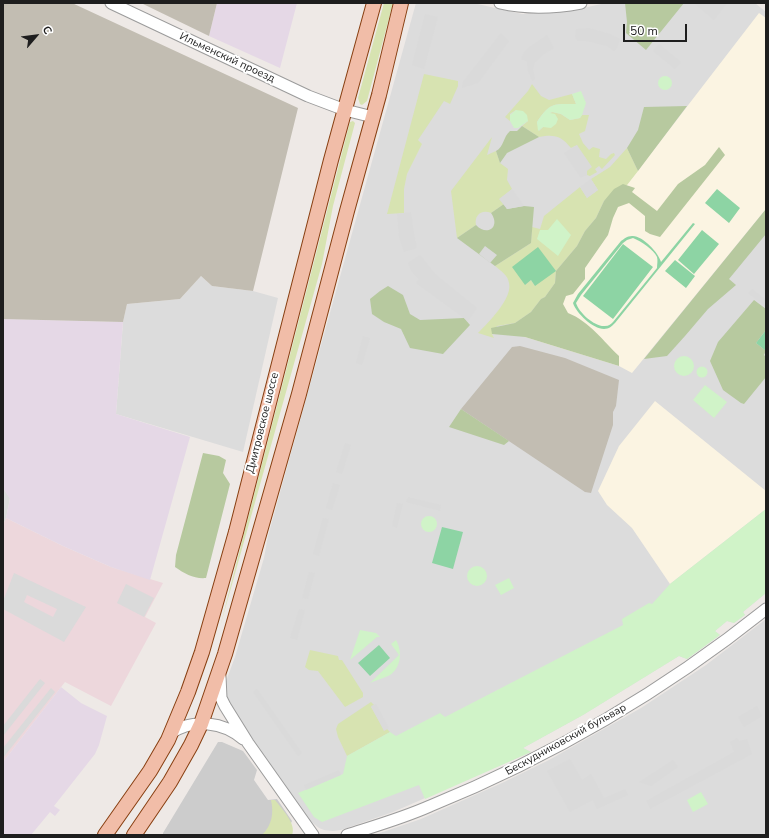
<!DOCTYPE html>
<html>
<head>
<meta charset="utf-8">
<style>
	body { margin:0 }
	#map { position:relative; width:769px; height:838px; overflow:hidden; background:#eee9e6; font-family:"Nunito Sans",sans-serif }
	canvas { display:block }
	.frame { position:absolute; inset:0; border:4px solid #1e1e1e; pointer-events:none }
	.north { position:absolute; left:16px; top:16px; width:40px; height:40px; -webkit-text-stroke:3px #fff; paint-order:stroke; rotate:62deg; font-size:11px; font-weight:700; line-height:16px; text-align:center; color:#1e1e1e }
	.north::after { content:''; display:block; margin:auto; width:14px; height:18px; background:#1e1e1e; clip-path:polygon(50% 0,100% 100%,50% 72%,0 100%) }
	.scale { position:absolute; left:623px; top:24px; width:64px; height:18px; box-sizing:border-box; border:2px solid #1e1e1e; border-top:0; padding-left:5px; font-size:12px; line-height:14px; white-space:nowrap; color:#1e1e1e; -webkit-text-stroke:3px #fff; paint-order:stroke }
</style>
</head>
<body>
<div id="map">
<canvas width="769" height="838"></canvas>
<div class="frame"></div>
<div class="north">С</div>
<div class="scale">50 m</div>
</div>
<script>
const ctx = document.querySelector('canvas').getContext('2d');
ctx.lineJoin = 'round';
function fill(path, color) { ctx.fillStyle = color; ctx.fill(path, 'evenodd'); }
function stroke(path, color, width, dash) { ctx.strokeStyle = color; ctx.lineWidth = width; ctx.lineCap = dash ? 'butt' : 'round'; ctx.setLineDash(dash || []); ctx.stroke(path); }
function write(font, color, halo, rows, align = 'center') {
  ctx.font = font + ' "Nunito Sans",sans-serif'; ctx.lineWidth = 4; ctx.setLineDash([]); ctx.textBaseline = 'middle'; ctx.strokeStyle = halo; ctx.fillStyle = color; for (const [text, x, y, turn = 0] of rows) {
    ctx.save(); ctx.translate(x, y); ctx.rotate((+turn || 0) * Math.PI / 180); ctx.textAlign = isNaN(turn) ? turn : align; if (halo) ctx.strokeText(text, 0, 0); ctx.fillText(text, 0, 0); ctx.restore();
  }
}
const residential = new Path2D(`
	M416 3H473L522 14 570 11 606 3H755L766 12V593L743 612 745 615 734 623 727 621 715 631 720 635 687 659 679 656 583 715 523 748 531 752 393 812 341 830 333 831 324 830 319 828 309 820 284 783 233 713 225 699V684L235 657 264 558 268 536Z
	M201 276 212 286 253 291 278 298 243 452 116 414 123 322 127 304 180 299Z
	M3 488 10 498 6 518 3 525Z
	M766 619V835H374L421 819 502 783 549 760 641 708 706 665Z`);
const commercial = new Path2D(`
	M6 518 63 546 111 567 163 583 145 617 156 623 111 706 65 682 3 762V525Z`);
const industrial = new Path2D(`
	M217 3H297L280 68 209 36Z
	M3 319 123 322 116 414 190 437 150 580 111 567 63 546 6 518 10 499 3 488Z
	M61 687 81 703 107 716 99 745 95 754 54 806 60 810 55 816 50 812 31 835H3V762Z`);
const education = new Path2D(`
	M759 13 766 18V209L632 373 619 366 525 337 612 204Z
	M655 401 766 491V509L670 584 632 528 607 505 598 491 619 446Z`);
const religious = new Path2D(`
	M218 742H222L243 751 257 770 254 780 268 800 277 799 292 821 285 835H163V833Z`);
const construction = new Path2D(`
	M3 3H72L298 108 253 291 212 286 201 276 180 299 127 304 123 322 3 319Z
	M141 3H217L209 36Z
	M520 346 565 358 619 380 616 406 613 412V425L591 493 585 492 461 409 512 347Z`);
const grass = new Path2D(`
	M384 3H393L367 101 362 105 360 104 358 98Z
	M424 74 458 81V86L450 104 444 101 418 140 422 144 407 174 404 189V213L387 214Z
	M532 84 541 96 549 100 572 94 576 104C554 104 550 102 537 122L539 131 543 127 549 113 553 112 561 114 570 120 580 118 582 115H589L585 131 579 134 583 143 589 150 593 147 600 149 599 157 606 159 611 154 614 153 615 155 602 169 599 166 595 169 597 172 590 176 587 175V171L577 145 571 148C561 136 555 134 539 137L522 126 528 121 516 110 510 114V121L505 117 528 91Z
	M353 121 355 123 333 206 322 264 220 627 350 122Z
	M492 137 487 155 496 151 500 163 508 169 507 180 512 189 500 199 504 204 491 213C482 209 474 215 476 225L457 238 451 191Z
	M627 148 638 171 627 185H623L604 201 596 218 585 231 577 246 556 271 555 283 545 297 541 299 531 312 515 323 497 326 492 334 494 338 478 333C488 323 513 298 509 283 508 275 501 271 495 266L531 243 532 227 540 229 544 216 580 187 587 198 598 190 591 179 610 167ZM538 248 535 286 531 280 525 285Z
	M310 650 338 656 339 660H342L363 693V697L345 707 318 671 309 670 305 667Z
	M371 702 374 705 371 707 384 730 387 729 390 732 347 756 338 737 336 729 338 724Z
	M271 800H275C281 808 297 824 292 835H262C272 825 274 813 271 800Z`);
const forest = new Path2D(`
	M625 3H684L646 50 626 33 627 22Z
	M687 106 638 171 627 148 638 130 644 107Z
	M522 126 539 137 507 153 500 163 496 151C504 147 503 137 510 131H517Z
	M719 147 725 155 660 237 650 234 645 231V216L629 203 618 207 613 218 608 235 585 268V279L573 294 566 296 563 304 568 313C589 321 604 342 619 356V366L525 337 492 334 491 328 515 323 531 312 541 299 545 297 555 283 556 271 577 246 585 231 596 218 604 201 614 189 623 184 635 188 632 192 657 211 678 184 705 165Z
	M504 204 507 209 524 206 534 207 531 243 495 266 457 238 476 225C487 237 501 227 491 213Z
	M766 209V234L729 279 736 285 708 309 685 336 667 356 644 359Z
	M388 286 403 295 410 314 420 320 464 318 470 325 443 354 410 348 401 329 384 322 372 314 370 299 380 291Z
	M754 300 766 309V330L756 343 766 351 764 355 766 357V377L744 404 741 403 723 390 710 361 718 342Z
	M461 409 509 441 504 445 449 427Z
	M203 453 219 456 226 460 223 473 230 484 206 578C194 579 185 574 175 567L176 555Z`);
const park = new Path2D(`
	M658 83a7 7 0 1 1 14 0a7 7 0 1 1-14 0Z
	M581 91 586 103 582 115 580 118 570 120 561 114 552 112 550 113 555 114 558 119 556 124 551 128 543 127 538 131 537 122C550 102 554 104 576 104L572 94Z
	M516 110 523 111 527 115 528 121 518 128H514L510 121V115Z
	M557 219 571 235 558 256 537 239 540 230H548Z
	M674 366a10 10 0 1 1 20 0a10 10 0 1 1-20 0Z
	M696.5 372a5.5 5.5 0 1 1 11 0a5.5 5.5 0 1 1-11 0Z
	M705 385 727 402 714 418 693 400Z
	M766 509V593L743 612 745 615 734 623 727 621 715 631 720 635 687 659 679 656 583 715 523 748 531 752 425 799 419 785 322 822 314 817 298 793 343 774 347 756 390 732 396 736 440 713 445 717 623 625 622 619 649 603 652 604 670 584Z
	M421 524a8 8 0 1 1 16 0a8 8 0 1 1-16 0Z
	M467 576a10 10 0 1 1 20 0a10 10 0 1 1-20 0Z
	M509 578 514 588 501 595 495 585Z
	M360 630 376 633 380 637H377L350 660Z
	M396 640C402 650 402 667 390 675 385 678 376 680 370 683L399 655 391 644Z
	M701 792 708 804 693 812 687 800Z`);
const pitch = new Path2D(`
	M717 189 740 208 729 223 705 203Z
	M693 223 695 224 615 323C612 326 609 329 604 329 593 329 576 313 573 303L578 294 621 241C624 239 627 236 632 236 642 235 659 253 661 262ZM633 238C641 241 654 250 657 257 658 261 657 264 657 268L613 322C611 324 609 326 605 326 595 327 579 313 576 303L581 295 623 243 627 240Z
	M702 230 719 244 694 274 678 260Z
	M623 244 653 267 613 319 583 296Z
	M538 247 556 271 535 286 531 280 525 285 512 267Z
	M675 260 695 276 686 288 665 271Z
	M766 330V351L756 343Z
	M442 527 463 532 453 569 432 563Z
	M379 645 390 658 370 676 358 663Z`);
const parking = new Path2D(`
	M694 3H727L714 20Z
	M425 14 438 17 424 69 412 65Z
	M589 28 610 34 620 39 617 48 614 51 607 46 586 41H577L575 36 576 29Z
	M501 33 509 41 478 83 462 88 463 82Z
	M547 35 554 48 544 54 535 62 533 70 535 79 532 81 528 71 527 62 521 59 524 52 531 46Z
	M659 44 681 62 675 69 653 51Z
	M577 145 592 167 587 171V175L581 178 564 153Z
	M591 179 598 190 587 198 580 187Z
	M512 189 517 196 524 206 507 209 499 199Z
	M411 212 414 234 417 248 404 252 399 237 397 214Z
	M485 246 497 255 490 263 479 254Z
	M420 255 435 274 477 308 468 321 416 283 419 279 412 272 408 263Z
	M752 289 766 300V307L748 293Z
	M363 336 370 338 362 365 356 363Z
	M345 443 351 445 342 474 336 472Z
	M333 483 340 485 332 510 326 508Z
	M408 497 441 505 440 511 406 502Z
	M397 503 403 504 397 528 392 526Z
	M323 518 329 519 319 556 313 554Z
	M309 572 315 573 308 599 302 598Z
	M14 573 86 607 64 642 3 609V601ZM27 595 57 609 53 617 24 602Z
	M126 584 154 598 144 617 117 603Z
	M299 609 305 610 297 640 290 638Z
	M40 679 45 683 3 736V726Z
	M51 688 55 692 3 758V748Z
	M257 689 302 753 298 756 253 692Z
	M376 704 389 728 384 731 371 706Z
	M757 706 762 716 744 727 738 717Z
	M737 738 739 741 747 739 752 754 650 809 646 801 734 752 730 742Z
	M570 759 582 780 591 774 604 798 625 789 628 795 597 809 593 800 570 812 547 771Z
	M673 760 678 767 651 786 639 782Z
	M339 770 341 775 306 790 304 785Z`);
const minor = new Path2D(`
	M111 3 308 96 345 110 373 117
	M500 3C526 9 555 8 581 3
	M220 676 221 698 225 706 248 743 313 835
	M171 733C193 718 224 722 243 739
	M347 835C375 826 403 818 430 806 550 757 665 690 766 609`);
const major = new Path2D(`
	M105 835 150 771 168 740 188 692 202 652 236 532 331 160 374 3
	M134 835 170 782 191 745 201 724 225 654 299 394 347 211 379 95 401 3`);
const streetNames = [
	["Ильменский проезд",227,58,25],
	["Дмитровское шоссе",263,423,-76],
	["Бескудниковский бульвар",566,740,-29]
];
fill(residential, '#dcdcdc');
fill(commercial, '#edd7dc');
fill(industrial, '#e5d8e6');
fill(education, '#fbf4e2');
fill(religious, '#ccc');
fill(construction, '#c2bdb2');
fill(grass, '#d7e3b1');
fill(forest, '#b7c99f');
fill(park, '#d0f3c8');
fill(pitch, '#8dd4a4');
fill(parking, '#dadada');
stroke(minor, '#9b9b9b', 13);
stroke(major, '#883f11', 16);
stroke(minor, '#fff', 11);
stroke(major, '#f1bda8', 14);
write('11px', '#1e1e1e', '#fff', streetNames);
</script>
</body>
</html>
